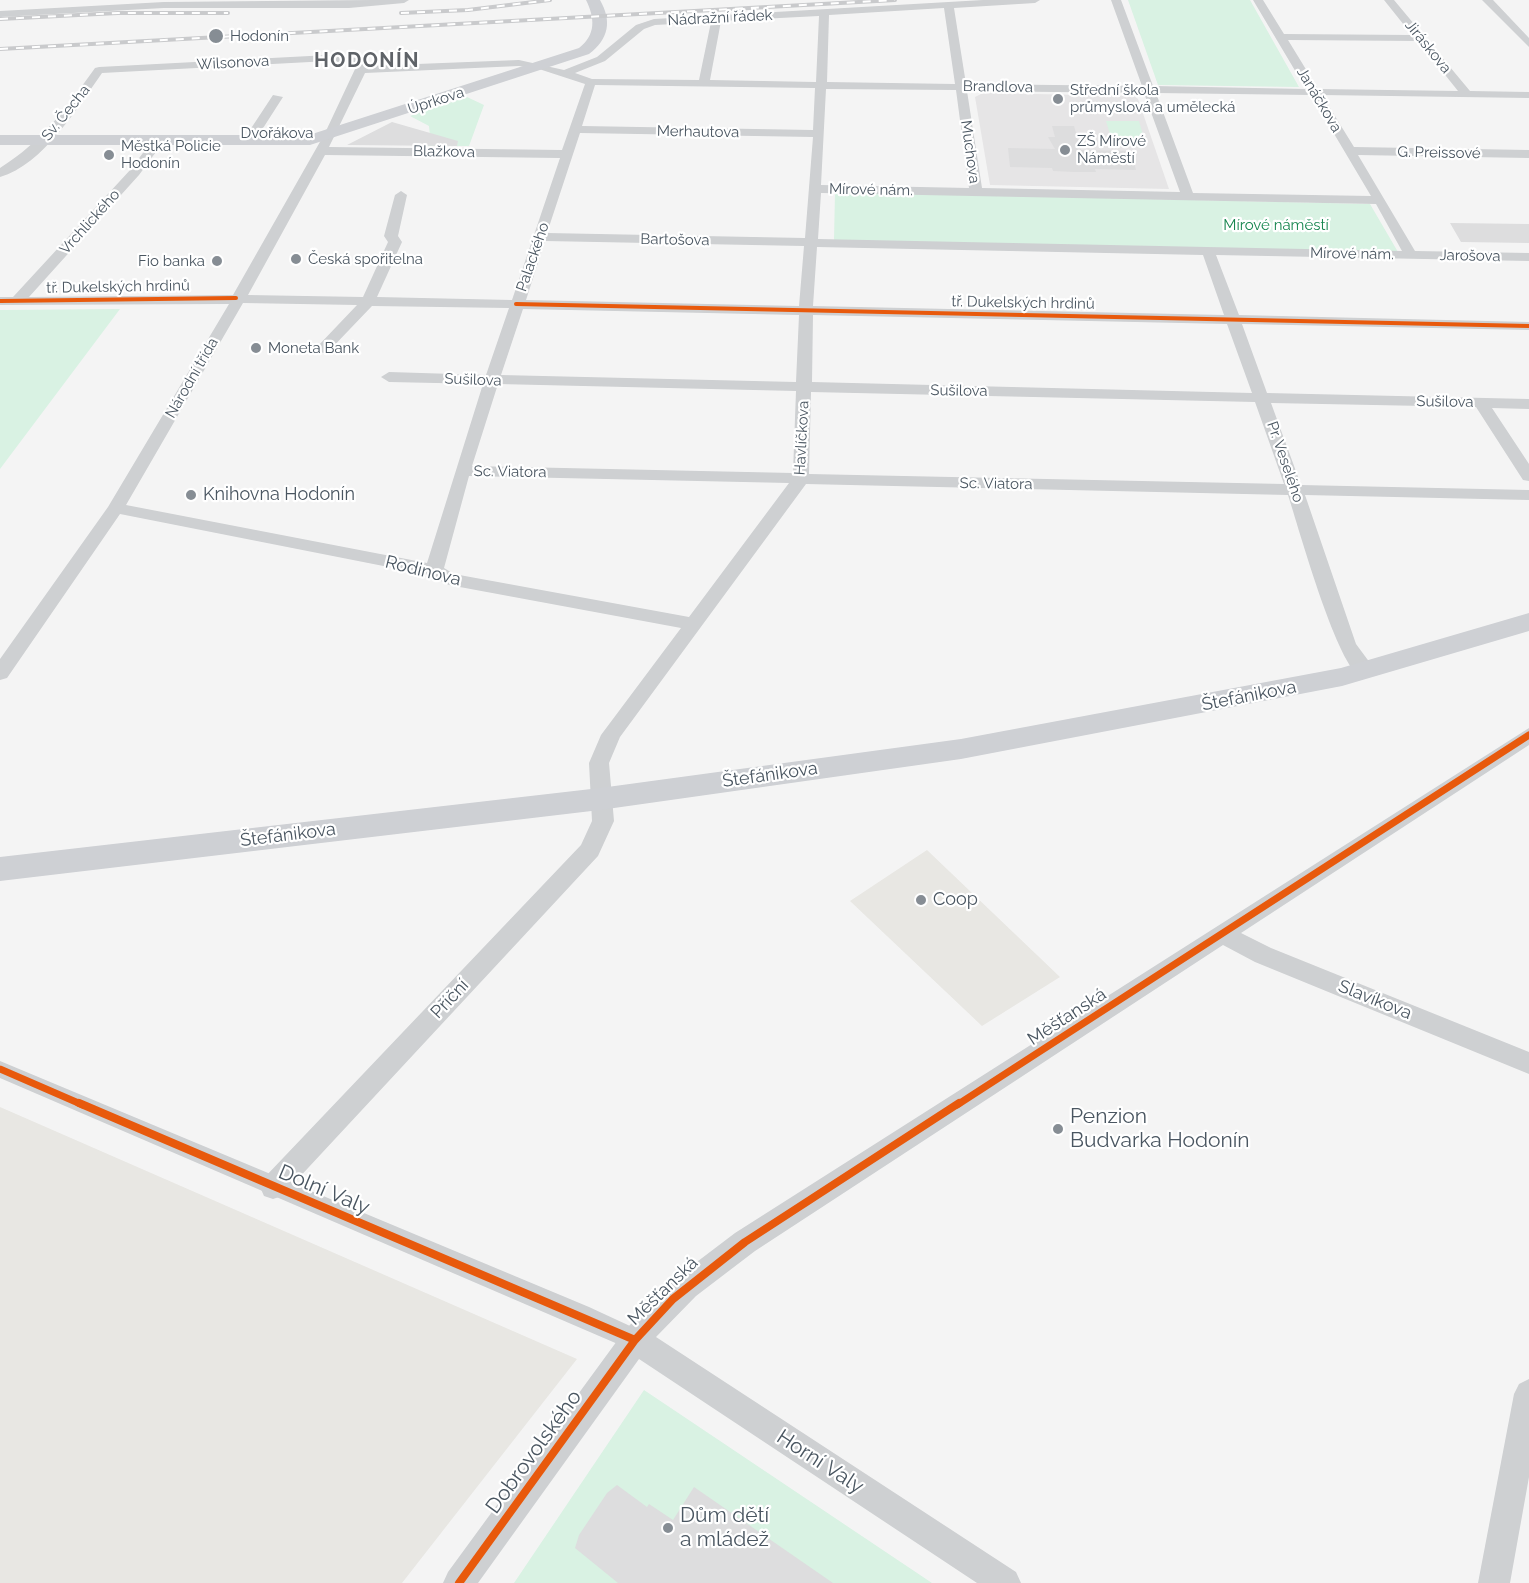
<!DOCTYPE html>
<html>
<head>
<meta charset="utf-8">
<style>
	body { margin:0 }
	canvas { display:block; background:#f4f4f4 }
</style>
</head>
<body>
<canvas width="1529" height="1583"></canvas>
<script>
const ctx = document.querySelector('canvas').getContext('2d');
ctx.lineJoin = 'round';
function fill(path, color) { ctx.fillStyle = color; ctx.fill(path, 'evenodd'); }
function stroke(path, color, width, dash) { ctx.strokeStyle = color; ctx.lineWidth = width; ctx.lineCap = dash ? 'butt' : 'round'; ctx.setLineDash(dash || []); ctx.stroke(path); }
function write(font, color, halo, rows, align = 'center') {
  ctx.font = font + ' Raleway,sans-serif'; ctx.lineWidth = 4.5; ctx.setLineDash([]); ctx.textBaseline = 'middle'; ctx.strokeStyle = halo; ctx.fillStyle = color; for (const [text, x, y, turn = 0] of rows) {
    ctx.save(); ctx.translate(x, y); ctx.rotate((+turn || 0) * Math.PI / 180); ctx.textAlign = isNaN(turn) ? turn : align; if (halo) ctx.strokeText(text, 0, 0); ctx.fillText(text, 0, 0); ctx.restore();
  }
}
const commercial = new Path2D(`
	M927 850 1060 977 982 1026 850 901Z
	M0 1107 577 1359 402 1583H0Z`);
const education = new Path2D(`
	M983 93 1134 96 1138 99 1169 189 990 185 975 97Z`);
const green = new Path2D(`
	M1128 0H1250L1299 87 1158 85Z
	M467 97 484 105 469 146H425L430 136 429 126 410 116Z
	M1106 121H1139L1146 145 1113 144Z
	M835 192 1370 204 1398 252 834 240Z
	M120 309 0 469V310Z
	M644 1390 932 1583H514Z`);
const building = new Path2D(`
	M392 122 458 141 457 146 347 145Z
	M1052 126H1074L1081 150 1131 151 1136 170 1095 169 1096 172H1074L1053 171 1052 168 1010 167 1008 148 1055 149 1048 137H1055Z
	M1450 223 1529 224V243L1461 242Z
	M617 1485 647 1507 649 1504 673 1520 694 1487 833 1583H618L575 1548 579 1535 607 1493Z`);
const pedestrian = new Path2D(`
	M0 1061 589 1307 643 1332 646 1340 643 1348 635 1351 627 1348 0 1078Z`);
const minor = new Path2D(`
	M371 0H409L404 3 349 8H164L0 17V11L164 2Z
	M983 0H1040L1035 3 954 8 966 84 1142 86 1111 0H1121L1153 86 1306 89 1253 0H1263L1284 34 1412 35 1384 0H1394L1470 91 1529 92V98L1322 95 1354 147 1529 150V158L1358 155 1415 251 1529 253V261L1216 255 1239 315 1529 322V330L1242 324 1267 393 1529 399V409L1492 408 1529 464V481L1523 480 1476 407 1271 403 1301 485 1529 490V500L1305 495 1356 644 1376 671 1373 676C1369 677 1363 678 1359 676 1335 659 1299 529 1288 495L806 484 620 737 609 763 614 821 598 856 282 1196 273 1199 264 1196 260 1187 264 1178 581 845 592 821 589 763 601 735 681 628 449 585 429 575 120 514 7 678 0 680V659L108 507 229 304 0 305V297H13L131 169 154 138 158 137 164 141 139 175 29 297 233 295 325 133 356 67 349 63 329 61 102 73C78 107 43 165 0 177V168C43 141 66 108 95 68L99 67 329 55 356 58 366 66 519 60 564 70 597 57 636 25 654 19ZM944 8 955 84 827 82 829 15ZM819 16 816 82 710 80 721 21ZM711 22 699 80 592 79 575 73 605 61 644 29 655 25ZM1288 40 1418 41 1458 91 1318 89ZM519 66 539 69 585 84 562 150 329 147 365 73ZM595 85 815 88 813 130 582 126ZM826 89 956 90 969 188 821 185ZM967 91 1144 93 1180 192 982 188ZM1156 93 1311 95 1371 196 1193 193ZM580 133 813 137 805 238 547 233ZM325 155 560 158 512 300 377 297 402 242 398 236 407 195 401 191 395 195 384 236 388 242 363 297 248 295ZM821 193 1376 204 1402 251 818 239ZM545 241 804 246 799 306 526 300ZM817 247 1203 255 1224 315 813 306ZM243 303 357 305 317 347 315 350 317 353H327L372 306 509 308 486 375 389 372 381 377 389 382 483 384 427 563 126 505ZM523 309 799 315 796 382 501 375ZM813 315 1227 324 1252 393 812 382ZM498 384 796 391 793 473 472 466ZM811 392 1255 402 1284 484 809 474ZM469 476 789 483 689 617 454 574 444 568Z
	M1482 0H1493L1529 38V47Z
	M273 95 283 97 258 136H250L248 133Z
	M1529 728V745L1241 933 1271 948 1529 1052V1074L1255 962 1223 945 755 1251 696 1296 656 1337 1016 1572 1021 1583H977L639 1359 478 1583H443L448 1572 625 1330 677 1277 735 1233Z
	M1529 1379V1477L1510 1583H1478L1514 1394 1519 1384Z`);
const secondary = new Path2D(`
	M586 0H600C612 21 609 39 589 54L310 145H0V135H309L579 48C596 35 595 18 586 0Z
	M1529 613V631L1342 686 961 759 600 810 0 881V857L600 788 961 739 1341 668Z`);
const rail = new Path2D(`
	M401 13 468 10 550 0
	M0 19 118 13H228
	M0 49 895 0`);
const cyclewayFar2 = new Path2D(`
	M0 301 236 298
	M516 304 1529 326`);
const cyclewayFar1 = new Path2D(`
	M0 1069 83 1105
	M957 1105 1529 735`);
const cycleway = new Path2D(`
	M79 1103 635 1340
	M459 1583 635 1340 673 1299 745 1242 959 1103`);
const markers = [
	[216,36,8,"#868d94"],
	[1058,99,6,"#868d94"],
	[1065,150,6,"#868d94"],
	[109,155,6,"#868d94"],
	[296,259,6,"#868d94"],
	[217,261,6,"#868d94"],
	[256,348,6,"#868d94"],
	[191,495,6,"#868d94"],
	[921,900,6,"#868d94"],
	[1058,1129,6,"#868d94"],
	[668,1528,6,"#868d94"]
];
const farStreetnames = [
	["Nádražní řádek",720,18,-3],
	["Jiráskova",1428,47,51],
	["Wilsonova",233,63,-3],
	["Brandlova",998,87,1],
	["Janáčkova",1319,100,59],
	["Úprkova",436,101,-18],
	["Sv. Čecha",66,113,-51],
	["Merhautova",698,132,1],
	["Dvořákova",277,133],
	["Blažkova",444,152,1],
	["Muchova",970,152,82],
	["G. Preissové",1439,153,1],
	["Mírové nám.",871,190,1],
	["Vrchlického",90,222,-48],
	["Bartošova",675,240,1],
	["Mírové nám.",1352,254,1],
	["Jarošova",1470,256,1],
	["Palackého",533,257,-71],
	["tř. Dukelských hrdinů",118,287,-1],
	["tř. Dukelských hrdinů",1023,303,1],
	["Národní třída",192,378,-60],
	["Sušilova",473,380,2],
	["Sušilova",959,391,1],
	["Sušilova",1445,402,1],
	["Havlíčkova",802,438,-87],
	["Pr. Veselého",1285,462,71],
	["Sc. Viatora",510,472,1],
	["Sc. Viatora",996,484,1]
];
const farPoinames = [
	["Hodonín",230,36],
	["Střední škola",1070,90],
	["průmyslová a umělecká",1070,107],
	["ZŠ Mírové",1077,141],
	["Náměstí",1077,158],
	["Městká Policie",121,146],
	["Hodonín",121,163],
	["Česká spořitelna",308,259],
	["Fio banka",205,261,"right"],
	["Moneta Bank",268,348]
];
const farParknames = [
	["Mírové náměstí",1276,225]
];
const poiNames = [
	["Knihovna Hodonín",203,495],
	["Coop",933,900]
];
const streetNames = [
	["Rodinova",423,571,14],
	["Štefánikova",1249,696,-11],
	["Štefánikova",770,775,-8],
	["Štefánikova",288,835,-7],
	["Příční",450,999,-47],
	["Slavíkova",1375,1000,22],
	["Měšťanská",1067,1017,-33],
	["Měšťanská",663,1291,-44]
];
const farDistrictnames = [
	["HODONÍN",367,61]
];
const nearPoinames = [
	["Penzion",1070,1117],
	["Budvarka Hodonín",1070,1141],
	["Dům dětí",680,1516],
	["a mládež",680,1540]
];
const nearStreetnames = [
	["Dolní Valy",324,1190,23],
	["Dobrovolského",534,1452,-54],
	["Horní Valy",820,1462,33]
];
fill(commercial, '#e8e7e3');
fill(education, '#e6e5e6');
fill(green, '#d9f2e3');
fill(building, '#ddddde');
fill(pedestrian, '#ced0d2');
fill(minor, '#ced0d2');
fill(secondary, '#ced0d4');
stroke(rail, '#c9cacc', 4);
stroke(rail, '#fff', 2, [8]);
stroke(cyclewayFar2, '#e8590c', 4);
stroke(cyclewayFar1, '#e8590c', 7);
stroke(cycleway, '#e8590c', 8);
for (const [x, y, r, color] of markers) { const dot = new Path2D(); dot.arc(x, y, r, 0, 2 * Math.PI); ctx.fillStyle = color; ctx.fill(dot); stroke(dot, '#fff', 2); }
write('15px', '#4a5661', '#fff', farStreetnames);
write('15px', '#4a5661', '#fff', farPoinames, 'left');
write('15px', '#17864f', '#fff', farParknames);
write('18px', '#4a5661', '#fff', poiNames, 'left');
write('18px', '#4a5661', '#fff', streetNames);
ctx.letterSpacing = '1.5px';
write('bold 20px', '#5f6368', '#fff', farDistrictnames);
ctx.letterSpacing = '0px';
write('21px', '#4a5661', '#fff', nearPoinames, 'left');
write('21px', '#4a5661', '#fff', nearStreetnames);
</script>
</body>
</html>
